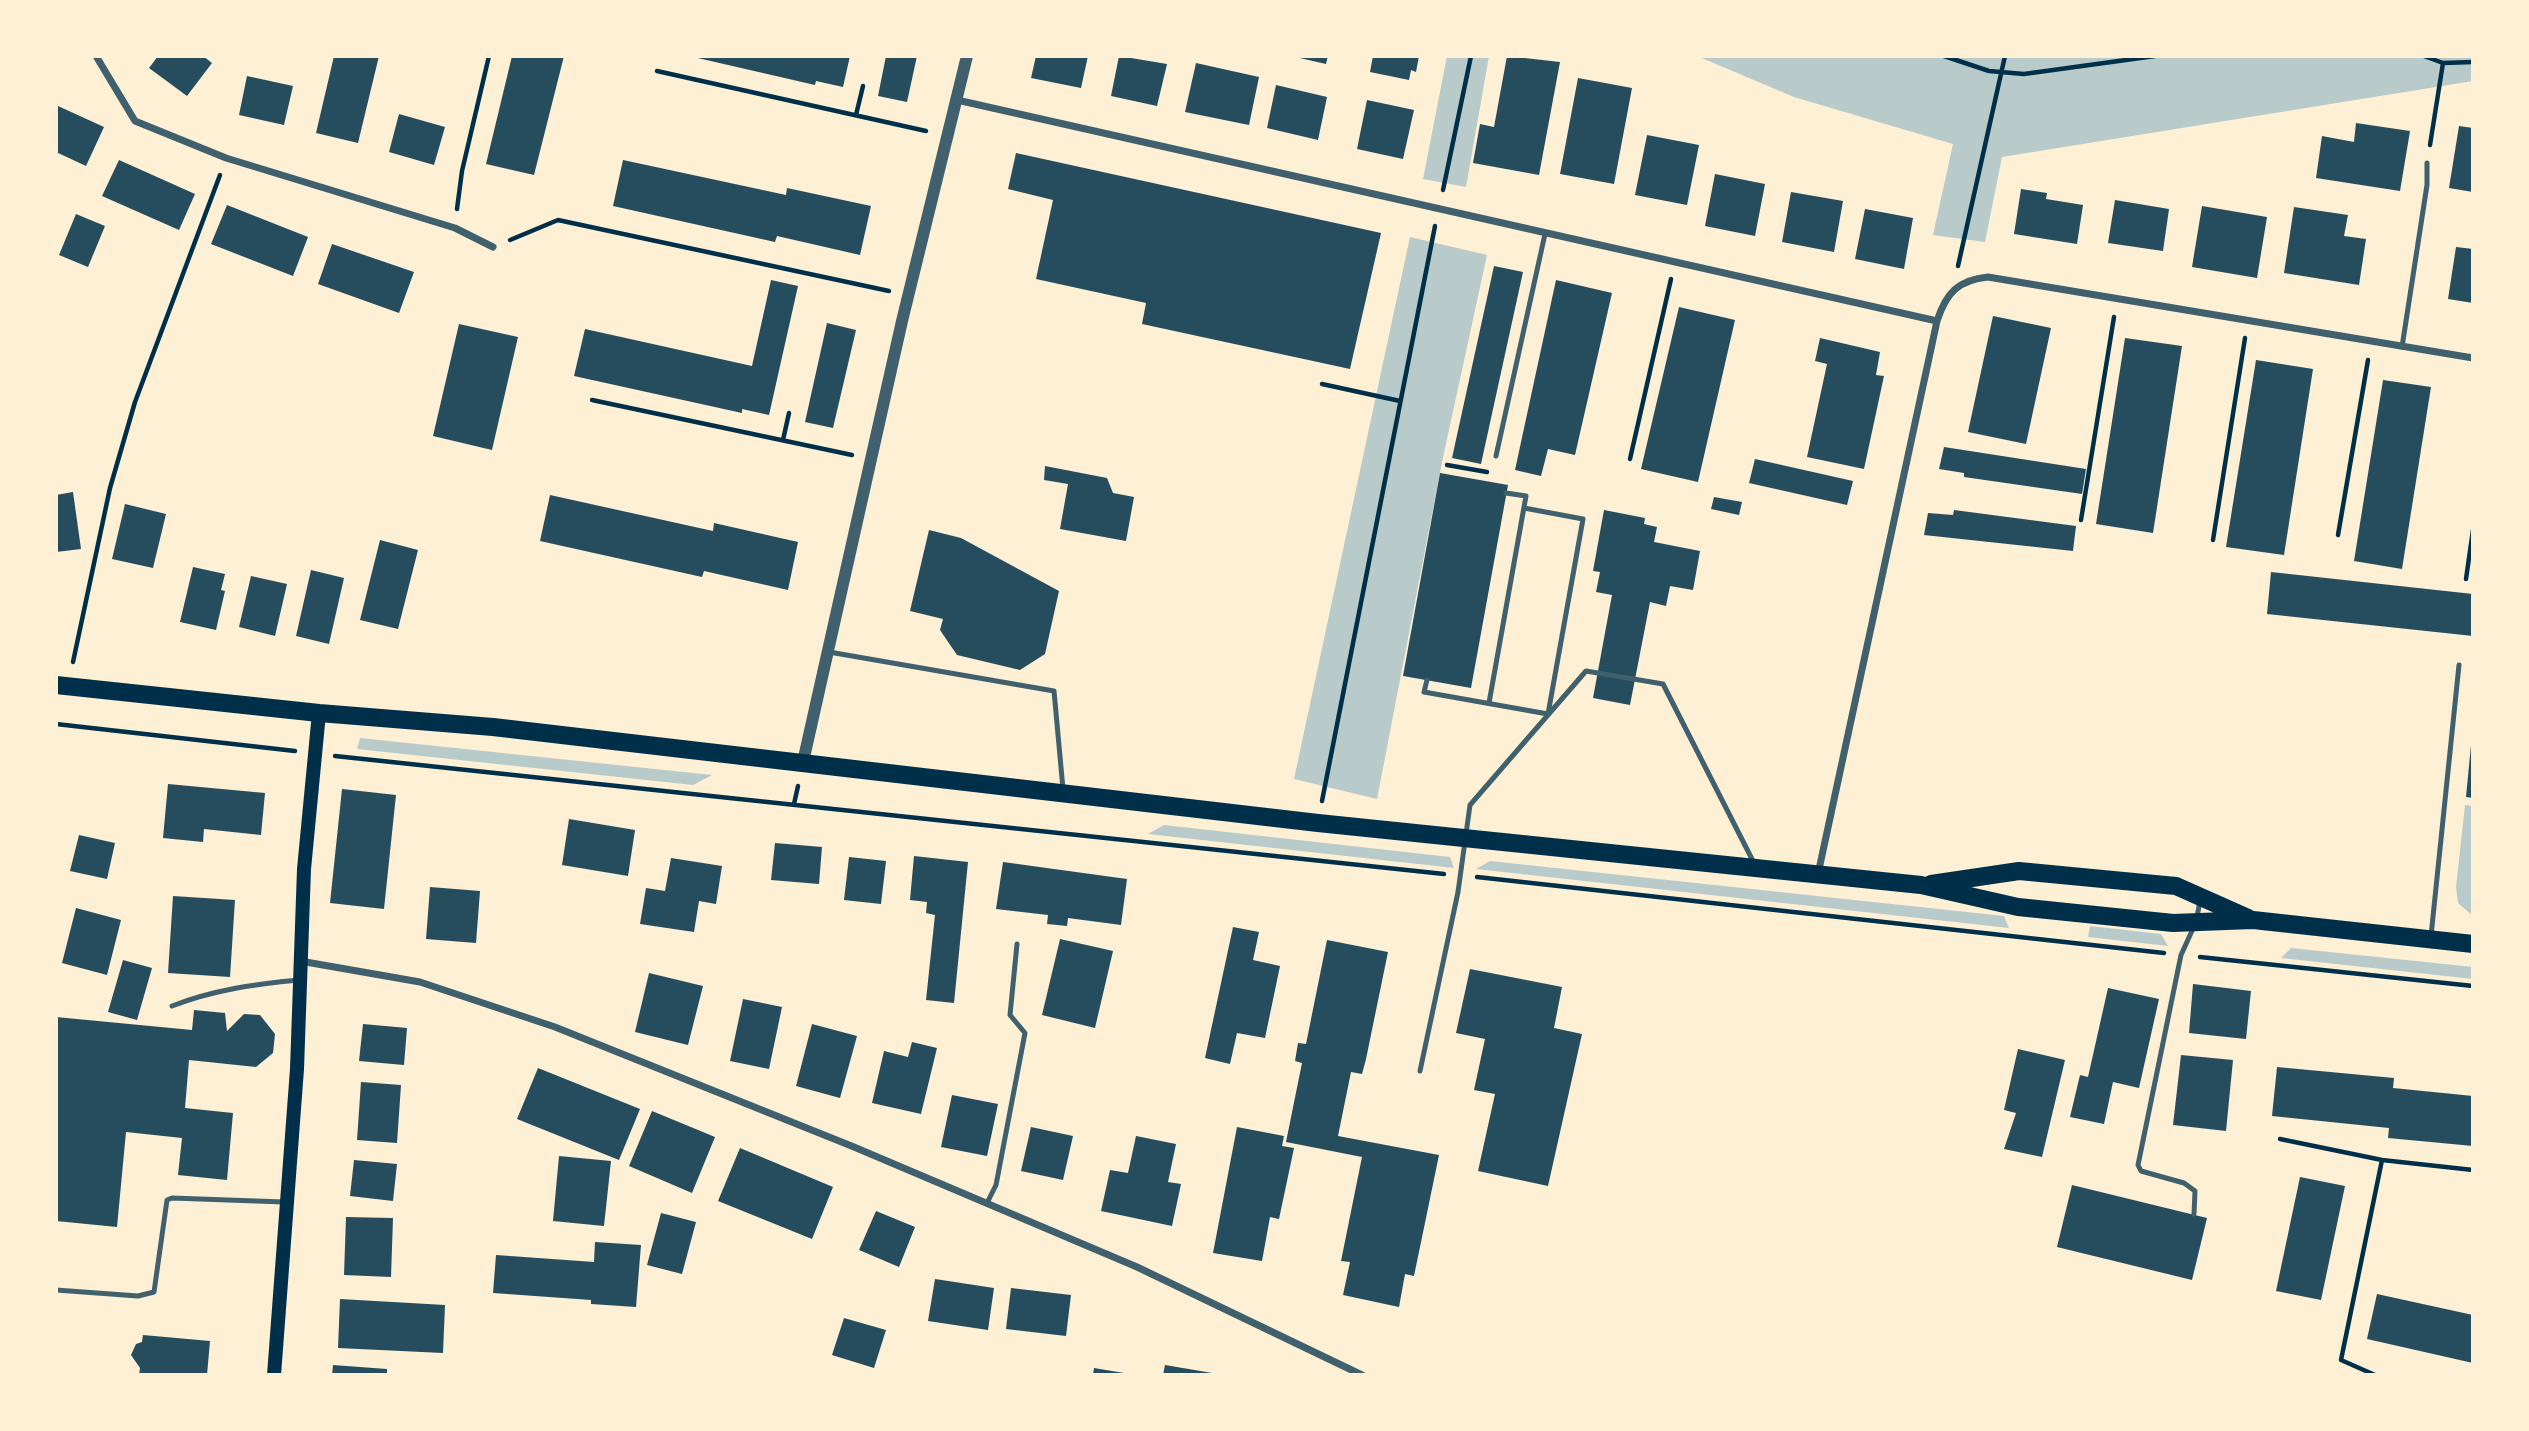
<!DOCTYPE html>
<html>
<head>
<meta charset="utf-8">
<style>
	body { margin:0 }
	#map { position:relative; width:2529px; height:1431px; overflow:hidden; background:#fdf0d5; font-family:Manrope,sans-serif }
	canvas { display:block }
	.frame { position:absolute; inset:0; border:58px solid #fdf0d5; pointer-events:none }
</style>
</head>
<body>
<div id="map">
<canvas width="2529" height="1431"></canvas>
<div class="frame"></div>
</div>
<script>
const ctx = document.querySelector('canvas').getContext('2d');
ctx.lineJoin = 'round';
function fill(path, color) { ctx.fillStyle = color; ctx.fill(path, 'evenodd'); }
function stroke(path, color, width, dash) { ctx.strokeStyle = color; ctx.lineWidth = width; ctx.lineCap = dash ? 'butt' : 'round'; ctx.setLineDash(dash || []); ctx.stroke(path); }
const green = new Path2D(`
	M1447 56H1489L1466 187 1423 179Z
	M1697 56H2473V81L2002 157 1985 242 1933 235 1953 144 1794 97Z
	M1410 237 1487 255 1442 462 1377 799 1294 779Z
	M360 738 712 775 693 785 357 749Z
	M2465 805 2473 806V916L2458 903 2456 887Z
	M1164 825 1450 857 1454 868 1148 834Z
	M1490 861 2004 916 2009 928 1476 869Z
	M2090 926 2161 934 2168 946 2088 937Z
	M2291 948 2473 967V979L2281 958Z`);
const building = new Path2D(`
	M158 56H203L212 63 187 96 149 68Z
	M334 56H379L358 143 316 133Z
	M512 56H564L534 175 486 164Z
	M689 56H850L843 87 816 81 815 85Z
	M886 56H917L907 102 878 96Z
	M1036 56H1088L1081 88 1031 78Z
	M1119 56 1167 64 1157 106 1111 96Z
	M1291 56H1328L1326 64Z
	M1373 56H1419L1416 72 1411 70 1409 80 1370 72Z
	M1507 56 1560 62 1539 175 1473 163 1480 124 1494 127Z
	M1196 63 1259 77 1249 125 1185 112Z
	M247 76 293 86 284 125 239 115Z
	M1578 78 1632 88 1614 184 1560 174Z
	M1276 85 1327 97 1318 140 1267 128Z
	M1367 100 1414 110 1403 159 1357 149Z
	M58 106 104 127 86 166 56 152Z
	M399 114 445 127 434 165 389 152Z
	M2356 123 2410 131 2400 191 2316 178 2322 136 2354 142Z
	M2459 126 2473 128V192L2449 188Z
	M1647 135 1699 145 1687 205 1635 195Z
	M1016 153 1381 233 1350 369 1142 324 1146 303 1036 279 1053 200 1008 189Z
	M119 160 195 194 179 230 102 196Z
	M623 160 786 195 787 188 871 206 860 255 777 236 775 242 613 206Z
	M1715 174 1765 184 1755 236 1705 226Z
	M2021 189 2047 193 2046 199 2083 205 2077 244 2014 234Z
	M1791 192 1843 201 1834 252 1782 242Z
	M2115 200 2169 209 2163 251 2108 243Z
	M227 205 308 237 293 276 211 244Z
	M2202 206 2267 217 2257 278 2192 267Z
	M2294 207 2348 215 2344 236 2366 239 2359 285 2284 273Z
	M1865 209 1913 218 1904 269 1855 259Z
	M76 214 105 226 88 267 59 255Z
	M332 244 414 272 399 313 318 284Z
	M2456 247 2473 249V303L2448 299Z
	M1494 266 1523 272 1481 464 1452 458Z
	M771 280 798 286 769 415 742 409V413L574 376 585 329 752 366Z
	M1556 280 1612 293 1575 455 1548 449 1541 476 1515 470Z
	M1679 307 1735 320 1698 482 1641 469Z
	M1993 316 2051 328 2026 444 1968 432Z
	M827 323 856 330 833 428 805 422Z
	M459 324 518 337 492 450 433 436Z
	M1820 338 1880 352 1876 375 1884 376 1864 469 1807 457 1827 364 1815 361Z
	M2125 338 2182 346 2153 533 2096 524Z
	M2256 360 2313 369 2284 555 2226 547Z
	M2383 380 2431 387 2402 569 2354 561Z
	M1944 447 2086 469 2082 494 1964 477V473L1939 469Z
	M1755 459 1853 481 1847 505 1749 483Z
	M1045 466 1107 478 1113 493 1134 497 1126 541 1060 529 1068 484 1044 480Z
	M1440 473 1508 485 1471 688 1403 676Z
	M73 492 81 549 56 552V495Z
	M550 495 713 531 714 523 798 542 788 590 704 571 702 577 540 541Z
	M1714 497 1742 502 1739 515 1711 509Z
	M125 504 166 514 153 568 112 559Z
	M1604 510 1645 518 1644 524 1657 527 1654 542 1700 551 1693 590 1670 586 1666 606 1650 602 1630 705 1593 698 1612 595 1596 592 1600 572 1593 571Z
	M1954 510 2076 526 2073 551 1924 535 1928 513 1953 515Z
	M929 530 961 538 1059 591 1045 654 1020 670 957 655 940 630 943 619 910 611Z
	M380 540 418 550 398 629 360 620Z
	M193 567 225 574 221 590 225 591 216 630 180 622Z
	M311 570 344 578 329 644 296 636Z
	M2271 572 2473 594V636L2267 614Z
	M251 576 287 584 275 636 239 627Z
	M2471 745H2473V798L2466 797Z
	M168 784 265 793 261 835 204 829 203 842 163 838Z
	M342 789 396 795 384 909 330 903Z
	M569 819 635 830 628 876 562 865Z
	M79 835 115 843 107 879 70 871Z
	M775 843 822 847 819 884 771 880Z
	M914 856 968 862 954 1003 926 1000 935 915 926 913 927 902 910 900Z
	M849 857 886 861 881 904 844 900Z
	M671 858 722 866 716 904 699 901 694 932 640 924 646 888 665 891Z
	M1003 862 1127 879 1121 925 1068 918 1067 926 1047 924 1048 915 996 909Z
	M430 887 480 891 476 943 426 939Z
	M173 896 235 900 230 977 168 973Z
	M76 908 121 920 107 975 62 963Z
	M1233 927 1259 932 1253 960 1280 966 1265 1038 1237 1033 1230 1064 1205 1058Z
	M1060 939 1113 951 1095 1028 1042 1015Z
	M1327 940 1388 952 1366 1059 1362 1074 1351 1072 1338 1136 1439 1155 1414 1276 1405 1274 1399 1307 1343 1295 1350 1262 1341 1261 1362 1157 1286 1142 1302 1063 1295 1061 1298 1043 1306 1044Z
	M123 960 152 968 137 1020 108 1012Z
	M1470 969 1562 987 1554 1028 1582 1034 1548 1186 1478 1171 1495 1094 1474 1090 1485 1039 1456 1033Z
	M649 973 703 986 688 1045 635 1032Z
	M2193 984 2251 991 2246 1039 2189 1033Z
	M2108 988 2159 999 2139 1088 2113 1082 2104 1124 2070 1117 2080 1075 2088 1077Z
	M743 999 782 1007 769 1069 730 1061Z
	M194 1010 225 1013 227 1031 244 1014 260 1015 275 1034 273 1053 256 1067 189 1060 185 1108 233 1113 227 1180 178 1175 182 1138 126 1132 117 1227 56 1221V1017L192 1030Z
	M363 1024 407 1028 404 1065 359 1061Z
	M812 1024 857 1036 840 1098 796 1086Z
	M912 1042 937 1048 921 1114 872 1103 884 1051 908 1057Z
	M2018 1049 2065 1060 2042 1157 2004 1149 2016 1113 2004 1110Z
	M2181 1055 2233 1060 2226 1131 2173 1125Z
	M2277 1067 2394 1078 2393 1088 2473 1096V1146L2388 1138 2389 1128 2272 1116Z
	M538 1068 640 1109 619 1160 517 1119Z
	M361 1082 401 1085 397 1143 357 1140Z
	M952 1095 998 1104 987 1156 941 1147Z
	M652 1111 715 1137 692 1193 629 1166Z
	M1031 1127 1073 1136 1063 1180 1021 1171Z
	M1237 1127 1284 1136 1282 1146 1294 1148 1279 1219 1270 1217 1262 1261 1213 1253Z
	M1136 1136 1176 1144 1168 1182 1181 1184 1172 1226 1101 1211 1110 1170 1128 1173Z
	M740 1148 833 1187 812 1239 718 1201Z
	M559 1156 611 1161 604 1226 553 1221Z
	M354 1160 397 1164 393 1201 350 1196Z
	M2300 1177 2345 1186 2321 1300 2276 1291Z
	M2072 1185 2207 1218 2192 1280 2057 1247Z
	M876 1211 915 1227 899 1267 859 1250Z
	M661 1213 696 1222 682 1274 647 1265Z
	M346 1217 393 1218 391 1277 344 1275Z
	M595 1242 641 1245 636 1307 591 1304V1300L493 1293 496 1255 594 1262Z
	M935 1279 994 1288 988 1330 928 1321Z
	M1011 1288 1071 1295 1066 1336 1006 1329Z
	M2377 1294 2473 1315V1363L2367 1339Z
	M340 1299 445 1305 443 1353 338 1348Z
	M844 1318 886 1330 874 1368 832 1355Z
	M143 1335 210 1341 207 1375H139L140 1368 131 1355 136 1344 142 1342Z
	M333 1365 387 1369V1375H332Z
	M1165 1365 1218 1374V1375H1163Z
	M1094 1368 1130 1374V1375H1093Z`);
const path = new Path2D(`
	M1944 56 1989 71 2024 74 2155 56
	M2424 56 2443 63 2473 62
	M657 71 926 131
	M856 115 863 86
	M2430 145 2443 63
	M1443 190 1471 56
	M457 209 462 171 489 56
	M510 240 558 220 889 291
	M1958 266 2005 56
	M1322 384 1400 401
	M592 400 852 455
	M783 440 789 413
	M1630 459 1671 279
	M1447 465 1487 472
	M2081 520 2114 317
	M2338 535 2368 360
	M2213 540 2245 338
	M2466 579 2473 530
	M73 662 110 488 135 402 220 175
	M56 724 295 751
	M335 756 1444 874
	M1322 801 1435 226
	M794 804 798 786
	M1477 877 2164 953
	M2200 957 2473 986
	M2280 1139 2382 1160 2473 1170
	M2375 1375 2341 1360 2382 1160`);
const service = new Path2D(`
	M2402 347 2427 185V163
	M1496 456 1545 234
	M829 652 1054 691 1063 789
	M1427 680 1424 692 1548 714 1583 519 1524 508
	M1489 703 1526 496 1506 493
	M2431 936 2459 665
	M172 1006C213 990 255 984 299 980
	M1420 1071 1458 892 1470 805 1586 671 1663 684 1755 865
	M987 1203 996 1185 1025 1033 1010 1015 1017 944
	M2194 1214 2195 1191 2184 1183 2141 1171 2138 1165 2181 955 2196 922 2200 901
	M56 1290 138 1296 154 1292 167 1200 172 1198 284 1202`);
const minor = new Path2D(`
	M96 56 135 121 226 158 455 228 493 247
	M957 100 1937 321
	M1818 874 1937 321C1946 293 1958 280 1988 277L2473 358
	M300 961 420 982 555 1027 854 1147 1137 1267 1362 1375`);
const tertiary = new Path2D(`
	M803 762 902 321 967 56`);
const secondary = new Path2D(`
	M274 1375 297 1069 304 869 319 713`);
const primary = new Path2D(`
	M56 685 319 713 493 727 1318 823 1921 885 2018 907 2086 914 2173 923 2253 920 2473 944
	M1931 884 2019 871 2176 886 2248 918`);
fill(green, '#b9caca');
fill(building, '#264d5e');
stroke(path, '#003049', 4.5);
stroke(service, '#3f606c', 5);
stroke(minor, '#3f606c', 7);
stroke(tertiary, '#3f606c', 12);
stroke(secondary, '#003049', 14);
stroke(primary, '#003049', 18);
</script>
</body>
</html>
